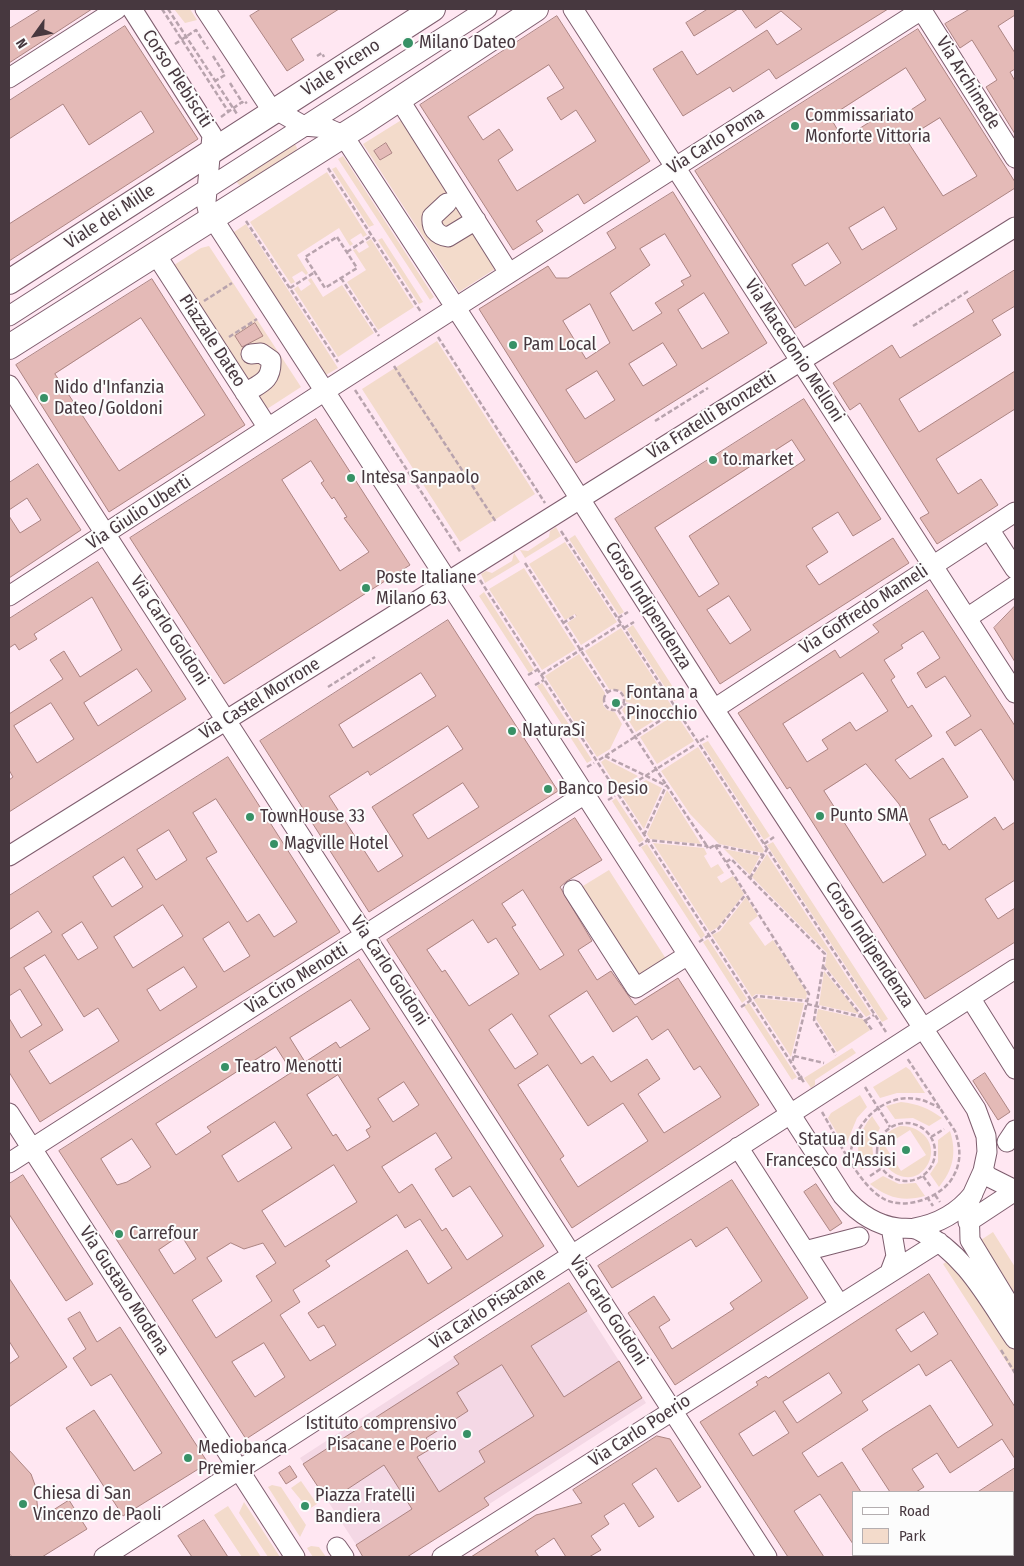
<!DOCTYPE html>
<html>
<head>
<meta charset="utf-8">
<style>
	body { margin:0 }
	#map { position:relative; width:1024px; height:1566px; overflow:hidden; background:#ffe7f2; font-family:"Fira Sans Condensed",sans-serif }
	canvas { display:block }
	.frame { position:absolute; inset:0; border:10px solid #47383f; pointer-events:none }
	.legend { position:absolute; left:852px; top:1491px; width:162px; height:65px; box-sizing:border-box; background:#fcfcfc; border:1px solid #b4aeb0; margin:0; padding:6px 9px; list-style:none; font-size:15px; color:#47383f }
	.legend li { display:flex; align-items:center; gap:10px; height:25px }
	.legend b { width:25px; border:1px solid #b4aeb0 }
	.north { position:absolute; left:10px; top:10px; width:50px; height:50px; -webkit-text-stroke:4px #fcfcfc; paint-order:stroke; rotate:238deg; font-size:14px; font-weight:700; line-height:20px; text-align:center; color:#47383f }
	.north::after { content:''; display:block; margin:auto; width:18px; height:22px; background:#47383f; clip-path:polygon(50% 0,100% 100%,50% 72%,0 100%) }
</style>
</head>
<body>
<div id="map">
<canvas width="1024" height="1566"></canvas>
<div class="frame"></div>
<ul class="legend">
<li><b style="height:6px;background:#fff"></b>Road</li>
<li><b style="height:14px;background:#f3dbcb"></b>Park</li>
</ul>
<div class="north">N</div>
</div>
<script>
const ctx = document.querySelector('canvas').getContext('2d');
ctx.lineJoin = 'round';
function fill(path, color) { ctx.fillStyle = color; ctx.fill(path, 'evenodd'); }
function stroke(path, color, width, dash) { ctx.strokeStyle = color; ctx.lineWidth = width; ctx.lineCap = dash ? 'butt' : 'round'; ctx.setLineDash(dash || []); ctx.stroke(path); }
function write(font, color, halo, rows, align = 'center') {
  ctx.font = font + ' "Fira Sans Condensed",sans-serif'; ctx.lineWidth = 4; ctx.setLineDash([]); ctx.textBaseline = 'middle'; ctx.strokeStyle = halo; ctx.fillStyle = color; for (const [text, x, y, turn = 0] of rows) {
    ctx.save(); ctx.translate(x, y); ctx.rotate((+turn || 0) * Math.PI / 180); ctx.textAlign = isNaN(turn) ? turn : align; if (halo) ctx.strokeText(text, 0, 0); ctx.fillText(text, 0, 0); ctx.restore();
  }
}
const built = new Path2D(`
	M569 1283 646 1403 407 1557H364L300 1458Z`);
const green = new Path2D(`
	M174 9H190L197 20 185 23Z
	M403 119 498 267 459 292 363 144ZM386 143 392 153 380 160 374 150Z
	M294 142 297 148 296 151 243 185H239L235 180Z
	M343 156 434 297 430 300 338 159Z
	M336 167 374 225 369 227 332 169Z
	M327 172 367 235 363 237 361 233 350 240 353 244 350 246 339 228 297 255 308 273 306 275 302 271 292 277 295 282 291 284 250 222Z
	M246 224 338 368 324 376 231 234Z
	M382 238 423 302 419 304 378 240Z
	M371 239 414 307 378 330 347 282 366 270 353 250 356 249 359 253 369 247 366 242Z
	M209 246 301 387 267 409 174 265 201 248Z
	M311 278 323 297 342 285 374 333 338 357 294 289 298 286 301 291 311 284 308 280Z
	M437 341 535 494 460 542 362 389Z
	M556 527 561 536 525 558 520 550 528 551 549 537 550 531Z
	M575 535 624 612 619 615 569 539Z
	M565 542 617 622 581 645 567 623 576 617 575 614 565 620 529 564Z
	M514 553 520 562 485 583 481 574 486 571 492 573 512 561Z
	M524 568 576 649 542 670 489 589Z
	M484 592 534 670 529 673 479 596Z
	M633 625 680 698 674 701 627 629Z
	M621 628 673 708 667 712 626 702 622 691 609 689 585 651Z
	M579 654 605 693 603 705 607 710 615 712 622 724 610 749 597 757 545 676Z
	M542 683 592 760 587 763 537 686Z
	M625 706 663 715 636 732 622 710Z
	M676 714 694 741 657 764 640 737Z
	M708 741 770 836 764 840 702 744Z
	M698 747 764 850 763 853 719 844 690 814 661 771Z
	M605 759 638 776 618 789 601 762Z
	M646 780 662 788 644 829 622 796Z
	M667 790 701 844 650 839 647 834Z
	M616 798 644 840 639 843 612 801Z
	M773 842 888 1019 882 1022 767 845Z
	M653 843 704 848 707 854 704 856 711 868 718 864 724 873 717 877 721 883 733 876 744 894 718 927 710 932Z
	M647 844 705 935 701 939 641 847Z
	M724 849 760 856 750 875Z
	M767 854 871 1014 866 1017 825 966 827 953 752 877Z
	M609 870 668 962 637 982 578 889Z
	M746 897 758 916 749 923 765 946 773 940 807 993 806 999 756 994 752 997 712 935 720 931Z
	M708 939 747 999 742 1003 703 942Z
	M824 971 859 1014 819 1005Z
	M757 998 804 1003 791 1057 754 1000Z
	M749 1003 797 1077 792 1080 744 1006Z
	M818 1009 863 1019 870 1030 837 1052 816 1019Z
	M852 1048 856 1053 815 1080V1085L811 1088 804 1078Z
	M906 1067 910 1070 925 1093H897L880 1098 873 1087Z
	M860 1095 867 1107 857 1118 847 1142 843 1143 828 1118 831 1113Z
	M901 1102C918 1104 928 1108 942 1118L929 1126 913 1118 895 1119 886 1106Z
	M872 1116 880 1128 872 1144 874 1162 861 1170C855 1150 858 1132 872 1116Z
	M900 1126C920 1125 939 1143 928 1164 906 1203 850 1145 900 1126ZM910 1130 926 1155 901 1171 885 1146Z
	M950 1131C957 1153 953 1170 939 1187L930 1174 938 1162V1140Z
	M883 1176 899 1184 916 1183 925 1196C903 1202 888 1198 870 1184Z
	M993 1232 1015 1267V1294L981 1240Z
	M956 1256 1015 1348V1375L943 1264Z
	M301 1481 317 1504 306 1511 303 1506 305 1505 291 1488Z
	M272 1485 281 1487 306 1525 300 1537 268 1487Z
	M244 1502 280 1557H268L239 1513Z
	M228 1506 261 1557H242L214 1515Z
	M311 1546 319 1547 326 1557H313L307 1548Z`);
const building = new Path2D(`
	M41 9H92L9 63V29Z
	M261 9H339L291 39 304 60 287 71 250 16Z
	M708 9H738L694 36 686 23Z
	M742 9H888L776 79 769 69 733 92 730 87 683 116 653 69 682 51 697 75 767 30 777 45 802 29 781 11 756 28Z
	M970 9H1015V15L998 26 1015 53V69L1010 72 1015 81V134L986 87 997 80 972 40 960 48 945 24Z
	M557 16 650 161 584 204 578 194 536 221 543 231 513 250 420 105ZM549 65 564 88 547 98 561 120 576 110 596 141 517 191 498 160 513 150 499 129 483 140 468 117Z
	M125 26 198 139 9 261V224L154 132 141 111 89 145 63 104 9 139V101Z
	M918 29 1015 182V188L795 328 695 171ZM906 68 926 100 897 119 890 109 843 139 830 117ZM940 118 977 176 943 196 906 139ZM884 207 897 229 862 250 849 228ZM828 243 841 263 805 286 792 265Z
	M386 143 392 153 380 160 374 151Z
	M673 192 767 343 576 463 479 309 548 266 556 278H568L616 248 607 233ZM665 234 691 276 681 281 684 285 655 303 662 313 633 331 610 293 650 265 640 249ZM704 293 729 333 702 349 678 310ZM590 304 610 343 586 359 563 321ZM663 343 677 365 643 386 629 364ZM597 371 615 400 585 419 566 390Z
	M1015 270V306L992 320 1001 335 899 399 919 432 1015 371V409L936 459 958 494 981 479 998 505 937 544 920 518 929 513 860 403 850 410 833 383 892 345 900 358 974 312 967 300Z
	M152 279 245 425 109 512 16 365ZM141 318 205 415 119 471 55 374Z
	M255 323 263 336 242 347 235 336Z
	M804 399 881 519 853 536 838 512 812 528 828 552 806 566 819 585 893 538 909 563 720 684 615 519ZM792 440 805 460 689 536 719 584 699 597 655 528ZM729 596 751 630 730 644 707 610Z
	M316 419 410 565 224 684 130 538ZM311 461 324 481 321 483 332 499 334 497 347 517 344 518 369 552 340 571 282 480Z
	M38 464 81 530 9 578V516L20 533 41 520 27 498 9 510V483Z
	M98 562 186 699 9 812V780L13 777 9 770V714L63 679 50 660 64 651 80 677 122 650 92 597 34 634 37 639 19 650 15 644 9 648V619ZM137 669 152 691 98 726 84 703ZM51 703 74 739 37 763 14 726Z
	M927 590 1015 726V782L981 729 955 746 946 732 971 716 945 676 926 688 917 673 940 658 923 631 901 645 903 648 884 660 895 677 891 680 908 708 912 705 932 736 895 760 910 779 943 758 968 797 929 819 943 845 945 844 949 850 995 817 1003 830 1015 822V880L985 899 998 919 1015 908V942L925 999 790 787 787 789 738 713 835 650 840 658 879 632 873 625ZM863 673 888 711 856 731 850 722 822 740 828 749 807 762 783 724ZM866 764 899 804 926 855 883 883 824 791Z
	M1015 606V662L994 628Z
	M448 620 558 791 369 912 260 741ZM421 673 436 696 353 748 339 725ZM448 726 463 749 372 807 403 856 378 872 329 796 368 771 370 775ZM463 783 479 807 428 839 413 815Z
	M228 757 340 932 40 1122 9 1072V1018L21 1038 42 1025 20 989 9 996V959L52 932 38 911 9 930V896ZM216 799 297 922 274 937 259 914 247 922 206 858 217 852 193 813ZM169 830 187 860 156 880 137 850ZM124 857 143 887 112 907 93 877ZM163 905 183 936 133 968 114 937ZM82 922 98 948 78 960 62 935ZM229 922 250 956 224 972 203 939ZM45 955 84 1017 98 1008 119 1041 50 1084 29 1051 63 1030 24 968ZM184 967 197 987 160 1011 147 990Z
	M575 818 602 860 567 881 560 887 592 941 578 950 597 980 611 971 635 1005 678 978 759 1105 572 1228 387 940ZM523 890 564 955 540 970 512 927 516 925 502 904ZM473 920 488 943 496 938 519 974 469 1006 445 970 442 972 427 950ZM587 991 613 1032 637 1016 652 1040 668 1029 694 1070 700 1066 721 1097 664 1133 638 1094 660 1079 647 1059 611 1082 593 1056 581 1064 549 1016ZM512 1014 538 1054 515 1069 489 1030ZM548 1065 588 1126 623 1103 648 1141 578 1187 560 1159 564 1156 518 1085Z
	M359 959 544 1246 246 1439 59 1151ZM351 1000 370 1029 340 1048 336 1042 305 1062 290 1038ZM276 1047 292 1072 207 1127 211 1132 176 1155 156 1124ZM338 1075 371 1127 366 1130 370 1137 347 1151 336 1134 333 1136 307 1095ZM404 1082 419 1105 393 1122 378 1099ZM275 1122 292 1148 238 1182 222 1156ZM436 1133 452 1158 435 1169 453 1197 470 1186 503 1236 467 1260 446 1228 442 1231 412 1184 399 1193 382 1167ZM132 1139 151 1167 127 1182 117 1185 101 1159ZM334 1165 357 1202 285 1247 262 1211ZM397 1215 405 1228 420 1219 452 1268 428 1284 407 1250 308 1313 318 1328 324 1325 336 1345 310 1361 280 1315 300 1302 293 1290 330 1266 326 1261ZM181 1235 196 1259 174 1274 159 1250ZM231 1243 244 1249 263 1243 276 1263 256 1276 272 1301 216 1338 192 1300 222 1281 207 1258ZM264 1343 285 1377 255 1397 232 1362Z
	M985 1073 1010 1112 998 1120 973 1081Z
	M23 1175 93 1284 66 1301 9 1214V1184Z
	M732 1180 808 1298 675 1385 628 1313 654 1296 670 1320 659 1327 672 1349 734 1309 730 1303 762 1281 727 1227 696 1247 691 1239 612 1288 598 1266Z
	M816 1184 842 1223 830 1231 804 1192Z
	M929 1274 1015 1407V1459L1002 1439 950 1473 937 1453 912 1469 924 1487 916 1492H890L862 1449 884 1434 930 1405 958 1448 993 1425 951 1360 926 1376 919 1364 862 1401 868 1410 802 1453 818 1477 842 1462 861 1492H853V1544L820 1494 794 1511 824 1557H788L700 1422 758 1385 756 1382 766 1376 768 1378ZM924 1312 938 1334 911 1352 896 1330ZM829 1373 842 1393 797 1423 783 1402ZM775 1411 789 1433 753 1456 739 1434Z
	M9 1278 67 1367 9 1407V1364L19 1357 9 1341Z
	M569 1283 587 1311 531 1346 564 1397 619 1361 642 1398 484 1498 489 1505 407 1557H363L356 1545 412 1509 384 1465 328 1502 303 1464 459 1364 454 1357ZM502 1365 534 1416 479 1451 485 1462 439 1492 417 1457 432 1448 426 1438 468 1411 457 1393Z
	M80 1312 97 1342 120 1327 208 1463 123 1516 66 1428 94 1410 134 1471 162 1453 111 1374 91 1386 73 1358 86 1349 68 1319Z
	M657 1436 670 1439 701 1487 678 1502 656 1468 632 1484 654 1517 639 1527 624 1503 604 1516 609 1524 591 1536 601 1550 589 1557H566L554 1538 535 1551 539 1557H471L536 1515 582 1503 573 1490Z
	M9 1450 31 1474 35 1485 39 1519 69 1500 87 1529 42 1557H12L9 1553Z
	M290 1466 297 1477 286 1484 279 1473Z
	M1015 1468V1492H978Z
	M204 1520 215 1537 228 1557H192L178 1536Z`);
const path = new Path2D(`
	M162 9 228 111
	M168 9 237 114
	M175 44 196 30 208 49
	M213 56 225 75 215 81
	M317 56 322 53 324 57
	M230 83 242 102
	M221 117 242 102 244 104 247 102
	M328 168 421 312
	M246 221 338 362
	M337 237 357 268 325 288 305 257Z
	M347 252 371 236
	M341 278 379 336
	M290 288 315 272
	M204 301 232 283
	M913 326 970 290
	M229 337 257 319
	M438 337 545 503
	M394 366 496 522
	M355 390 461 553
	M655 421 708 388
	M561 531 886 1032
	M525 563 608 693
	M480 580 805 1084
	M618 618 628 612
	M563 623 576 615
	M624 628 634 622
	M528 675 537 670
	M541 675 621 624
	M535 685 544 680
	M328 687 375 657
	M604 700a10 10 0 1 1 20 0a10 10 0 1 1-20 0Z
	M623 704 669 715
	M618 710 667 786
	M700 741 708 736
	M605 756 667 786 707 846
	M599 760 675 711
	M587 767 594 763
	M620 792 696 744
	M608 800 615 796
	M644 835 666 786
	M764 844 774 837
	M715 845 809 994 792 1063
	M639 846 648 840 707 846 708 849 715 845 764 855
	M726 862 731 859 825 954 814 1020 836 1055
	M750 878 767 849
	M699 942 718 929 746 894
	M823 966 873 1031
	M807 1004 862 1017
	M741 1007 757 996 807 1001
	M866 1020 874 1015
	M794 1056 824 1063
	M798 1079 803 1076
	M865 1087 890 1127
	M822 1112C837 1137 858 1185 884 1199 905 1211 944 1197 954 1175 962 1160 960 1146 955 1131L907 1058
	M877 1152a29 29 0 1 1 58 0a29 29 0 1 1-58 0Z
	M931 1137 944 1129
	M850 1157C853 1123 885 1090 922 1100 928 1102 934 1105 940 1108
	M870 1176 882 1168
	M923 1176 931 1187
	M935 1195 940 1202
	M927 1197 933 1206
	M1001 1350 1015 1373`);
const minor = new Path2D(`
	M132 9 212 135 206 202 208 211 462 603 843 1196C858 1213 875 1225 898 1228 906 1229 913 1227 920 1231 965 1253 988 1299 1015 1339
	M205 9 269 106 304 126 327 128 343 135 566 477 714 709 976 1109 986 1136 987 1152 983 1171 969 1202 970 1240 1015 1314
	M573 9 1015 693
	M921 9 1015 158
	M9 78 117 9
	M399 99 509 273
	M447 203 432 217C431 228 436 235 448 237L476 220
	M155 253 268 428
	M9 316 487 9
	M9 385 767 1557
	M245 393C261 383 272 381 271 360L261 353 251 354
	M989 529 1015 569
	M9 596 325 391 923 9
	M967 618 1015 586
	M714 709 1015 512
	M9 856 1015 227
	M573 890 636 988 688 955
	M971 999 1015 1069
	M9 1113 295 1557
	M1007 1142 1015 1130
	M738 1147 839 1304
	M9 1163 585 794
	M983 1171 989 1177 1015 1190
	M968 1222 1015 1191
	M914 1228C938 1224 958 1213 973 1194
	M805 1251 859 1237
	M890 1272 896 1256 891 1227
	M1013 1525 1015 1523
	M337 1547 344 1557
	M104 1557 1015 969
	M442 1557 939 1242
	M964 1557 968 1555`);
const major = new Path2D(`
	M9 282 433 9
	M9 347 363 123 536 9`);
const markers = [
	[408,43,6,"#379166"],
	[795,126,5,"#379166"],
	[513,345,5,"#379166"],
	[44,398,5,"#379166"],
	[713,460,5,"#379166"],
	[351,478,5,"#379166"],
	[366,588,5,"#379166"],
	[616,703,5,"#379166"],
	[512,731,5,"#379166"],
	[548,789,5,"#379166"],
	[820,816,5,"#379166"],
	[250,817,5,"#379166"],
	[274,844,5,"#379166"],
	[225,1067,5,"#379166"],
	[906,1150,5,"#379166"],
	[119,1234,5,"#379166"],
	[467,1434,5,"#379166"],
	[188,1458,5,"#379166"],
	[23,1504,5,"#379166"],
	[305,1506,5,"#379166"]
];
const poiNames = [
	["Milano Dateo",419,43],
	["Commissariato",805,116],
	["Monforte Vittoria",805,137],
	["Pam Local",523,345],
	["Nido d'Infanzia",54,388],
	["Dateo/Goldoni",54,409],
	["to.market",723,460],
	["Intesa Sanpaolo",361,478],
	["Poste Italiane",376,578],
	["Milano 63",376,599],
	["Fontana a",626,693],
	["Pinocchio",626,714],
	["NaturaSì",522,731],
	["Banco Desio",558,789],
	["Punto SMA",830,816],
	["TownHouse 33",260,817],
	["Magville Hotel",284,844],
	["Teatro Menotti",235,1067],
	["Statua di San",896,1140,"right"],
	["Francesco d'Assisi",896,1161,"right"],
	["Carrefour",129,1234],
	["Istituto comprensivo",457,1424,"right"],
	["Pisacane e Poerio",457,1445,"right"],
	["Mediobanca",198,1448],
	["Premier",198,1469],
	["Chiesa di San",33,1494],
	["Vincenzo de Paoli",33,1515],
	["Piazza Fratelli",315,1496],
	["Bandiera",315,1517]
];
const streetNames = [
	["Viale Piceno",341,68,-33],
	["Corso Plebisciti",177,79,57],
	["Via Archimede",968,83,58],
	["Via Carlo Poma",716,141,-32],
	["Viale dei Mille",110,217,-33],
	["Piazzale Dateo",212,341,57],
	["Via Macedonio Melloni",794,351,57],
	["Via Fratelli Bronzetti",712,416,-32],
	["Via Giulio Uberti",139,513,-33],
	["Corso Indipendenza",648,606,58],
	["Via Goffredo Mameli",864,610,-33],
	["Via Carlo Goldoni",169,631,57],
	["Via Castel Morrone",260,699,-32],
	["Corso Indipendenza",869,945,57],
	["Via Carlo Goldoni",389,971,57],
	["Via Ciro Menotti",297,979,-32],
	["Via Gustavo Modena",124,1291,57],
	["Via Carlo Pisacane",488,1309,-33],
	["Via Carlo Goldoni",608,1311,57],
	["Via Carlo Poerio",640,1431,-33]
];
fill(built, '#f4d8e5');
fill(green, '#f3dbcb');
fill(building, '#e4bab7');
stroke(building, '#ac8482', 1);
stroke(minor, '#7e5d6e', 21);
stroke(major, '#7e5d6e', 26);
stroke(path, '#b8a3ad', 2.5, [5, 2.5]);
stroke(minor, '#fff', 19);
stroke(major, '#fff', 24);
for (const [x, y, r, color] of markers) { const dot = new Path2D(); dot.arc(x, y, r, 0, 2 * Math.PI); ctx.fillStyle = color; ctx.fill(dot); stroke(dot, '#fcfcfc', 2); }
write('18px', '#47383f', '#fcfcfc', poiNames, 'left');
write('18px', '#47383f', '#fcfcfc', streetNames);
</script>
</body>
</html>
